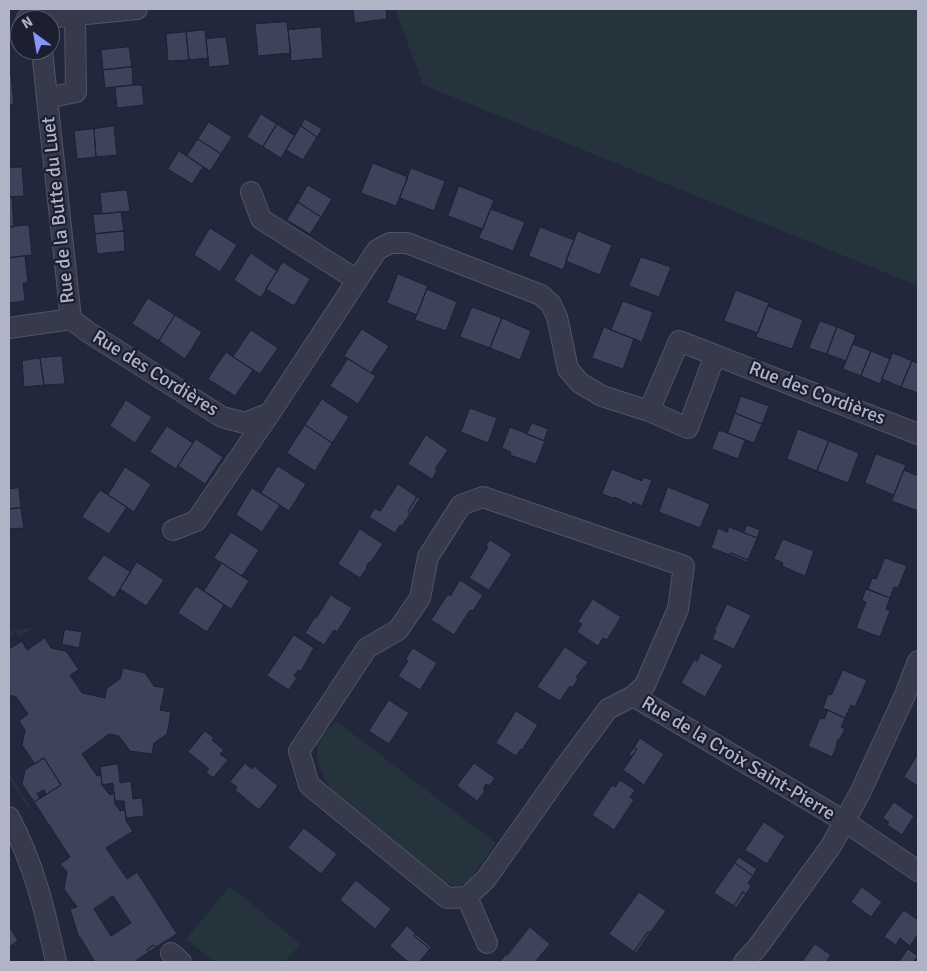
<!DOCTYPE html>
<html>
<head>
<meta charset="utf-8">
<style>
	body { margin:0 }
	#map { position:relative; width:927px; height:971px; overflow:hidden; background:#22273b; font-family:Signika,sans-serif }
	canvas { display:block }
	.frame { position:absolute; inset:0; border:10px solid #b1b4c7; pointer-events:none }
	.north { position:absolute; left:10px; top:10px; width:50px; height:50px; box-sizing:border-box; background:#1b1f30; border:1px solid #575b6c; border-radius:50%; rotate:328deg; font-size:14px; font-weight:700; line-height:20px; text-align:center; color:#b1b4c7 }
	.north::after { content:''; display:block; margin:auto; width:18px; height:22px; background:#8696f7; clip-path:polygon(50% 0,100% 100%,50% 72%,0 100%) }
</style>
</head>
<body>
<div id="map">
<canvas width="927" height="971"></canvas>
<div class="frame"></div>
<div class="north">N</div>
</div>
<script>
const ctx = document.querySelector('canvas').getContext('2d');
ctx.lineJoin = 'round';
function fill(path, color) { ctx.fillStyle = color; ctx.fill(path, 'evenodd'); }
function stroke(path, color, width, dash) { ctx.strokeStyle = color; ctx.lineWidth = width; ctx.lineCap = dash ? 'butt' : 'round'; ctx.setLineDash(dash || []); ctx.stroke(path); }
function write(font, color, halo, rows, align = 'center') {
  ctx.font = font + ' Signika,sans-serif'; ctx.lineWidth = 4.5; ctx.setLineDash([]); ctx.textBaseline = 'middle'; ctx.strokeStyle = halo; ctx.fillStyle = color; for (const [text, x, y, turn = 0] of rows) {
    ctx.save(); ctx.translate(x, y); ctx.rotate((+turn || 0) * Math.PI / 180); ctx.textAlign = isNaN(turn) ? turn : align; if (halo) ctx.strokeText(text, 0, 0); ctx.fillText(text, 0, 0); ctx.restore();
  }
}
const green = new Path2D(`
	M395 9H918V286L423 85Z
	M34 628 19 637 16 632 9 637V632L22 629Z
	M336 721 496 843 468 882 456 887 437 878 329 787 318 763 317 746 321 737Z
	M9 773 30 806 27 807 9 778Z
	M230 886 300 944 285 962H214L186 939Z`);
const building = new Path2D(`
	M353 9H386L387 19 355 23Z
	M287 22 291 53 258 56 255 24Z
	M321 27 323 58 291 61 288 30Z
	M205 30 208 58 189 60 186 32Z
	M186 32 189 60 168 61 166 34Z
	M226 37 230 65 209 67 206 39Z
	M129 47 132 67 103 70 101 50Z
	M132 67 133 85 105 88 103 70Z
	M11 74 14 104 9 105V75Z
	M133 85H142L144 105 117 108 115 87Z
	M261 114 277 124 263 147 247 137Z
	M305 119 322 129 317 137 301 126Z
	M209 122 232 137 221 154 198 139Z
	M277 124 295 136 281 158 263 147Z
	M114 126 117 155 96 157 94 129Z
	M301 126 317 137 303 160 286 150Z
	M94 129 96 157 77 159 74 131Z
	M198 139 221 154 210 171 187 156Z
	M179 151 203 167 192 184 168 169Z
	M373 163 408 177 396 206 361 193Z
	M22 167 24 196 9 197V168Z
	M411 168 445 181 434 211 400 198Z
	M308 185 332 199 321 217 298 202Z
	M459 186 494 200 483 229 448 216Z
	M127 190 130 211 102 214 100 193Z
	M9 197H12L14 227H9Z
	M298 202 321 217 310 234 287 220Z
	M491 209 525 222 513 251 479 238Z
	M121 212 124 231 95 234 93 215Z
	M29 225 32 255 9 258V227Z
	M540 227 574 240 563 270 529 256Z
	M210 228 237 245 220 272 194 255Z
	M124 231 125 251 97 254 95 234Z
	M578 231 612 245 600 275 566 261Z
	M251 253 277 271 261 298 234 280Z
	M25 256 28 283H23L25 301 9 303V258Z
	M641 257 671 267 659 297 629 286Z
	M283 262 310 279 294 306 266 289Z
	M398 274 428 286 417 315 387 303Z
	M427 289 457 302 446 331 415 320Z
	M736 290 769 303 758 333 724 321Z
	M148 298 175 315 159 341 132 324Z
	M623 301 653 312 642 342 611 330Z
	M768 306 803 320 792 349 756 337Z
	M472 307 502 318 490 348 460 337Z
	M175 315 202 332 185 359 159 341Z
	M502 318 531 331 520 360 490 348Z
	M820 321 837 327 827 354 809 348Z
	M604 327 634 339 623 369 592 358Z
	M837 327 856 335 846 361 827 354Z
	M362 329 389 346 371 373 344 356Z
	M251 330 278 348 260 374 233 357Z
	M853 344 871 351 861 376 843 369Z
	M871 351 890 359 880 384 861 376Z
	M226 352 253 370 235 396 208 379Z
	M893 353 912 361 901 387 882 379Z
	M62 356 65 384 44 385 40 358Z
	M40 358 44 385 24 387 22 361Z
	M348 359 376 376 358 404 330 386Z
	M912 361 918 363V393L901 387Z
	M741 396 769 406 762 424 735 413Z
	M322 399 349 417 332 443 305 425Z
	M126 400 152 417 135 443 110 426Z
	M470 408 497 418 488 443 461 432Z
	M735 413 762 424 754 443 728 433Z
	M532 423 548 429 544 441 527 434Z
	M305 425 332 443 315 471 287 453Z
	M167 426 193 443 176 469 150 452Z
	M510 427 545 441 536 464 510 455 511 452 502 448Z
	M798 429 829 441 817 471 787 459Z
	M719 430 745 440 738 459 712 449Z
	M426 435 448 450 435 469 437 471 432 479 408 464Z
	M196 439 223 457 205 484 178 466Z
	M829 441 859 453 848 483 817 471Z
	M876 454 906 465 894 495 865 483Z
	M278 466 306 484 289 511 261 493Z
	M125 467 151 484 134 512 108 495Z
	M612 469 642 481 643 477 652 480 642 506 633 502 632 505 614 497 613 498 602 494Z
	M904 470 918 476V511L892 501Z
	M398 484 417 497 408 512 410 514 402 526 400 525 395 533 369 517 375 508 380 511Z
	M668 487 710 504 700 528 659 512Z
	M19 488 21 508 9 509V489Z
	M252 488 280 505 262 532 236 515Z
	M100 490 127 507 109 534 82 517Z
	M417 497 420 498 410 514 408 512Z
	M21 508 24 528 9 529V509Z
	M747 525 760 530 757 538 744 533Z
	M729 527 757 538 748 560 731 553 730 555 711 548 718 528 727 532Z
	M360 529 383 544 370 563 369 562 366 567 367 568 360 578 338 564Z
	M231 532 259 550 242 576 214 558Z
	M783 539 814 551 805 576 782 566 783 563 774 559Z
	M490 540 512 554 489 590 469 578 488 547 486 546Z
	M731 553 748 560 747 562 730 555Z
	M104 555 131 572 114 598 87 579Z
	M885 558 907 566 898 588 894 587 890 598 868 589 872 578 876 579Z
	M137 562 164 580 146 606 120 589Z
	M222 563 249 581 231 609 204 591Z
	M460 580 483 595 473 611 470 610 454 635 431 620 448 594 450 596Z
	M196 586 224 605 207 632 178 613Z
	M866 589 890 598 886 609 890 611 880 637 856 628 866 602 862 601Z
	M331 595 352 608 337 632 334 630 324 645 305 633 315 617 316 618Z
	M593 599 621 617 607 640 603 638 598 646 577 632 582 624 578 622Z
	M727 604 751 615 734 649 712 639 716 631 715 630Z
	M65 629 82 632 79 648 62 644Z
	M294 635 314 648 301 671 298 670 294 676 297 678 289 690 267 676Z
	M45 638 51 648 66 651 79 670 70 675 82 693 105 698 107 688 120 679 123 668 145 673 154 686 165 688 160 710 171 712 167 734 154 743 152 754 130 751 119 736 109 734 82 754 97 776 101 775 102 785 110 795 114 793 115 804 120 811 125 810 126 821 133 831 106 848 127 879 137 872 177 934 156 947 154 945 147 950 149 952 134 962H95L80 937 79 938 70 909 77 907 64 889 67 872 60 864 70 857 34 802 61 785 44 758 35 764 22 745 25 730 19 721 28 714 16 697 9 695V649L22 641 27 650ZM113 896 131 923 111 936 94 909Z
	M565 647 588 662 576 677 578 679 572 688 570 686 560 701 537 687Z
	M413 648 437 663 420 690 398 676 408 661 406 659Z
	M701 653 723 665 705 697 681 683 694 660 697 661Z
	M843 670 867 680 855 707 851 705 845 718 823 708 828 694 831 695Z
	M389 700 409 713 389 744 369 731Z
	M828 710 845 718 841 727 845 729 840 739H838L836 745H837L832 757 808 746 820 718 824 719Z
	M516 711 538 725 522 750 521 749 516 756 496 743Z
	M205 731 214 738 212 740 224 750 220 754 228 760 213 778 206 772 209 769 188 752Z
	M640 738 664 754 644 785 623 770 637 749 634 748Z
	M634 748 637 749 632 756 629 755Z
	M918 754V786L904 777Z
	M44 758 61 785 34 802 22 784 25 770Z
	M245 763 252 769 254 766 278 786 259 810 235 790 237 787 230 782Z
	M474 763 495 778 489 786 486 784 483 789 485 791 477 801 457 786Z
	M118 764 120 783 131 781 133 799 142 798 144 816 126 818 124 801H115L113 783 102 785 100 767Z
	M620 780 635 790 630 797 634 800 614 830 592 815 612 785 615 787Z
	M44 790 46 794 40 798 37 794Z
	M894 802 914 816 902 835 887 825 889 822 883 818Z
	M764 822 785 836 767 864 745 850Z
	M304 828 337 854 321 874 288 848Z
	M739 857 757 869 753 876 735 863Z
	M735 863 753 876 748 883 751 886 746 894 743 892 734 906 714 893Z
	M356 880 391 909 375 929 340 900Z
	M862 887 882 902 871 917 851 902Z
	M639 892 666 911 650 933 648 932 634 952 609 934Z
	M743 892 746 894 736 908 734 906Z
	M904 910 918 920V934L910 946 900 938 896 945 884 937Z
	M9 926 18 941 9 947Z
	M407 926 416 934 414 936 430 949 419 962H408L390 946Z
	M530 927 550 944 535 962H500L506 954 507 955Z
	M648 932 650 933 636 953 634 952Z
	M416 934 432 948 430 949 414 936Z
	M815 944 831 955 826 962H802Z
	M154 945 156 947 149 952 147 950Z
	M908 949 918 956 913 962H899Z`);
const minor = new Path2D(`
	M26 20 137 9
	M47 98 76 92 75 15
	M251 192 261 219 357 280
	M71 319 88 332 222 417 245 423 270 413 377 250 390 243H407L541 295 551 304 557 317 568 369 580 383 602 396 649 411 688 428 715 355
	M9 328 71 319 47 98 42 50
	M649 411 679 341 918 434
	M483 497 684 566 678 609 645 685 633 696 608 709 565 767 486 879 467 897 447 898 309 785 299 751 367 648 398 630 420 598 428 557 461 505Z
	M173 530 196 521 270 413
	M633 696 844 821 918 871
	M9 817C34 864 45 910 56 962
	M467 897 487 943
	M171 953 181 962
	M744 962 757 948 831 846 860 793 905 695 918 661`);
const streetNames = [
	["Rue de la Butte du Luet",59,210,-96],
	["Rue des Cordières",155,374,32],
	["Rue des Cordières",817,394,21],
	["Rue de la Croix Saint-Pierre",738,759,31]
];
fill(green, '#24333c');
fill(building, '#3e435b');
stroke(building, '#1d2132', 1);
stroke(minor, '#515466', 22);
stroke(minor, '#363a4b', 20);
write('19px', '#b1b4c7', '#1b1f30', streetNames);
</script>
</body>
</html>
